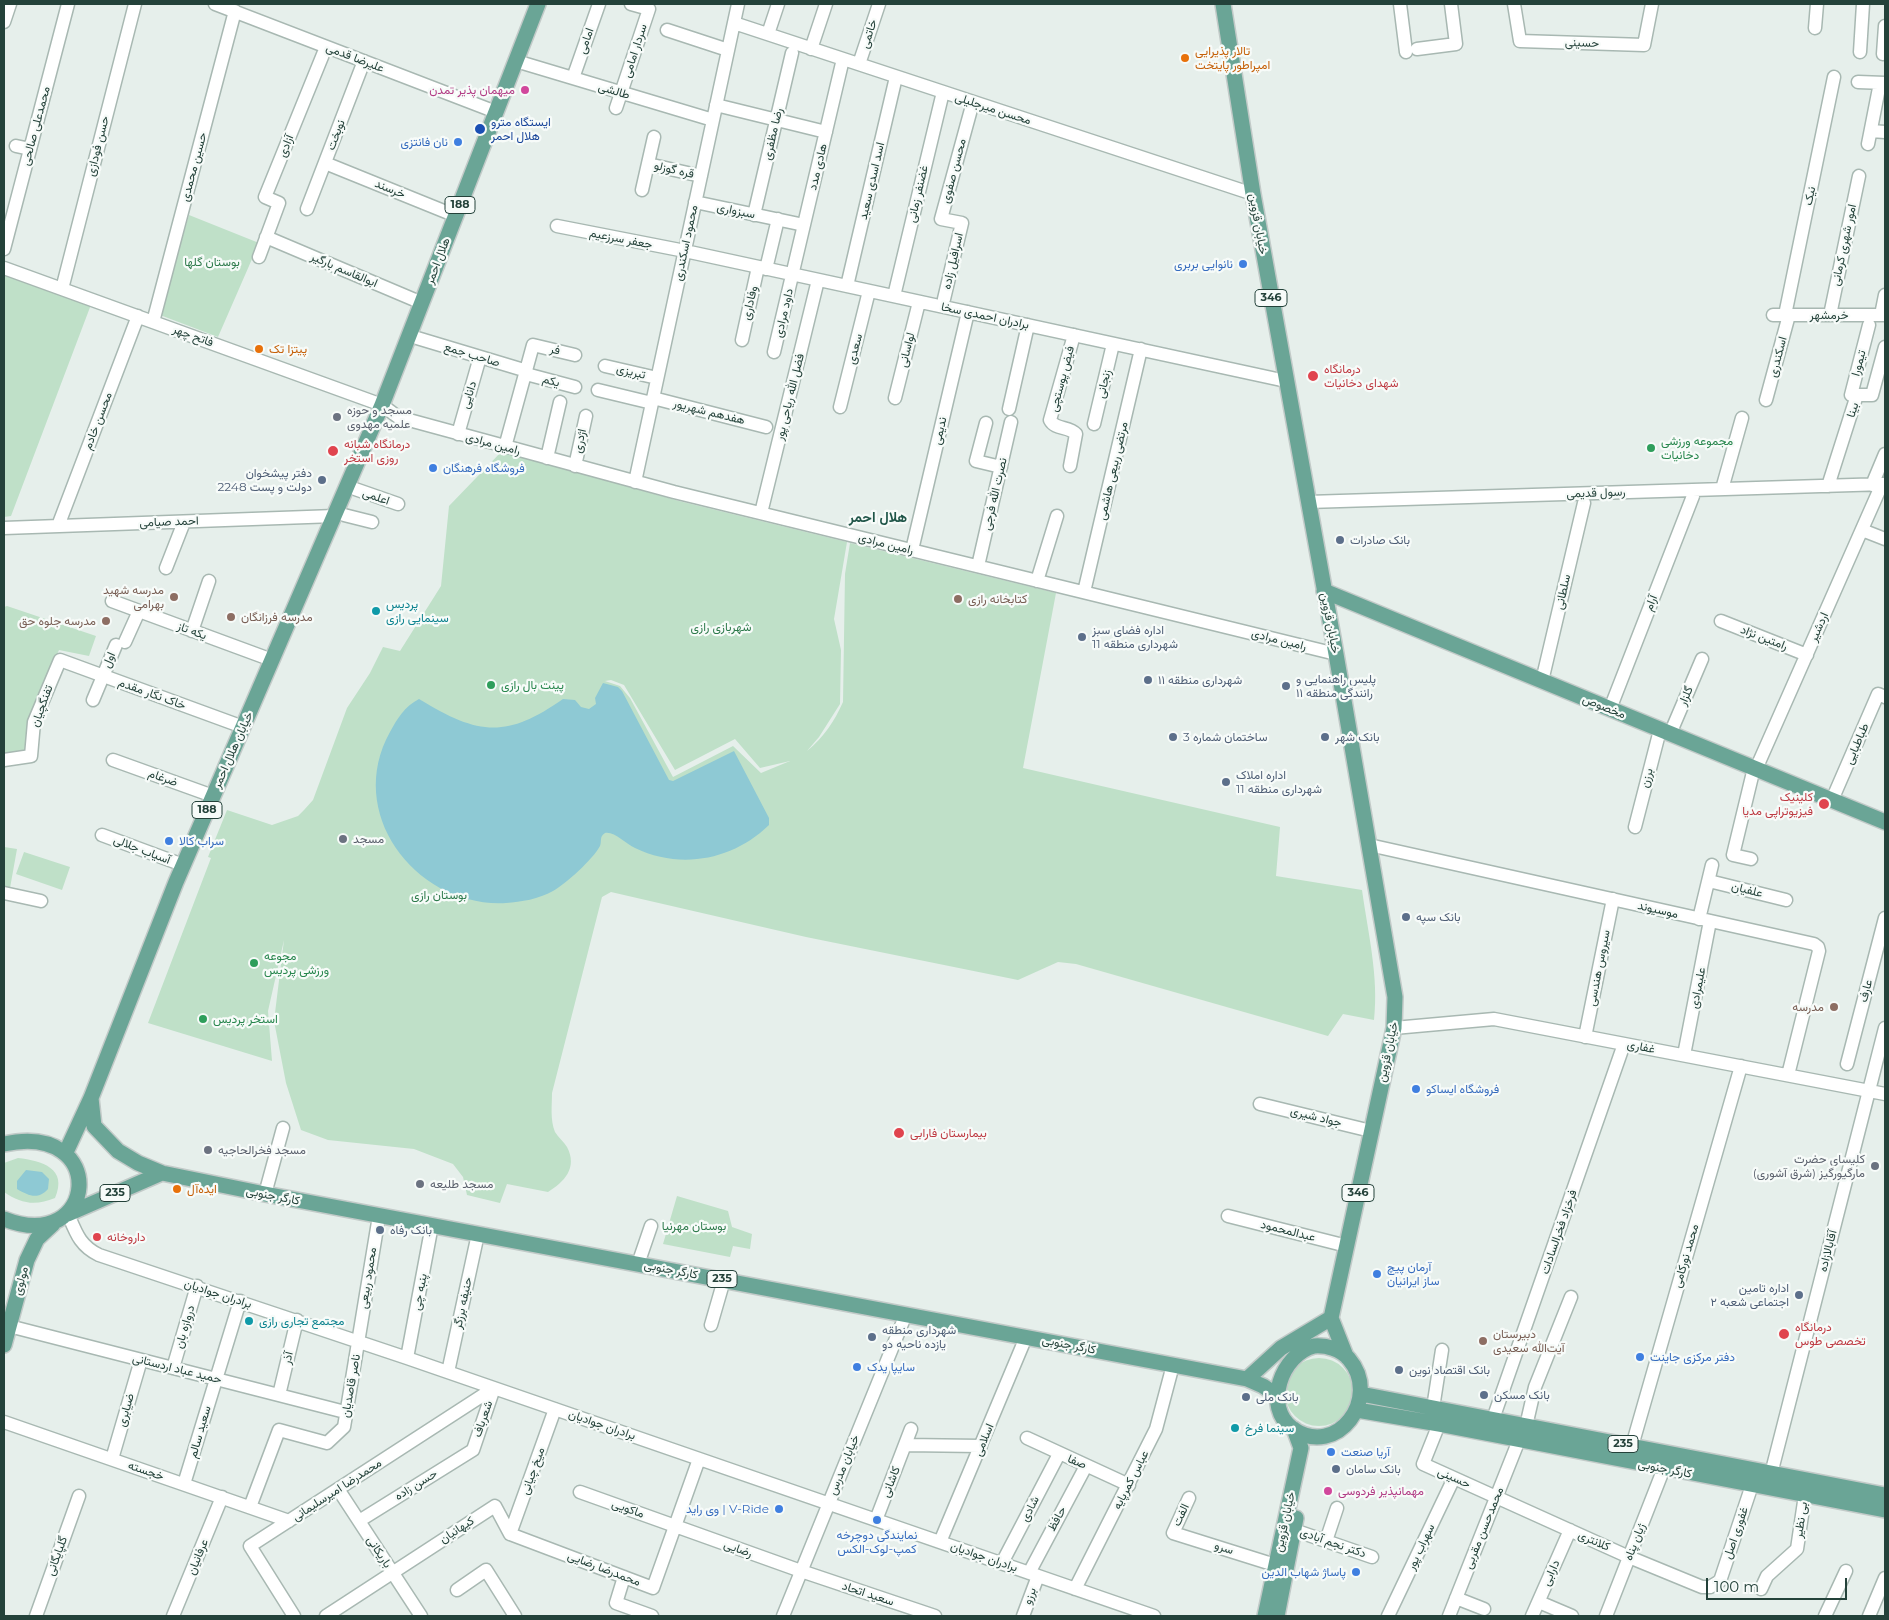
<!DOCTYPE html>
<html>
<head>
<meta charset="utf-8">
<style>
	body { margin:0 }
	#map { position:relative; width:1889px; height:1620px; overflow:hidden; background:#e6efeb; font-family:Montserrat,sans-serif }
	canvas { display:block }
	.frame { position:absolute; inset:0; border:5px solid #24423a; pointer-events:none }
	.scale { position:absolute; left:1706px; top:1578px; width:141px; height:22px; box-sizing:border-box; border:2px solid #24423a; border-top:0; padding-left:6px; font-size:15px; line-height:18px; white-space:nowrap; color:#24423a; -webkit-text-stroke:4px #f7fbf9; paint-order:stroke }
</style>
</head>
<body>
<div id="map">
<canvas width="1889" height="1620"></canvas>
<div class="frame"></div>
<div class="scale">100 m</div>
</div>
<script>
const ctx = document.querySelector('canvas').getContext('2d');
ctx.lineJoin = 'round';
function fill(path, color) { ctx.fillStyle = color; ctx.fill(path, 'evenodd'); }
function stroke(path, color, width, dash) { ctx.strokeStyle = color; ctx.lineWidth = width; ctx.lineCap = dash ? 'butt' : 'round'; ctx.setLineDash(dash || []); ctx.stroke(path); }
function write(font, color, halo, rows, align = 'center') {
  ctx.font = font + ' Montserrat,Vazirmatn,sans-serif'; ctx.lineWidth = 4.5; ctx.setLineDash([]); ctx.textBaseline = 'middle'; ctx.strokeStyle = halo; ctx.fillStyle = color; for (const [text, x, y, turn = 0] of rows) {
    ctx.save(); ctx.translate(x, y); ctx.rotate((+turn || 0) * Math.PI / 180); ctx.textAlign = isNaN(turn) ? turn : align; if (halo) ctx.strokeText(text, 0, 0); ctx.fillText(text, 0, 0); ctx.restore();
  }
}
const green = new Path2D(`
	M189 215 259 243 218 337 160 315Z
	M4 273 92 302 11 516 4 517Z
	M502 451 679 501 847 542 834 619 841 650 840 704 819 737 807 751C824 737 834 722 843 702L845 574 850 543 1056 593 1023 768 1280 827 1276 876 1362 890C1368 933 1379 977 1374 1020L1343 1014 1328 1036 1076 964 1058 962 1018 980 806 937 611 892 602 897 552 1093C552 1105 550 1120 555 1132 558 1137 564 1142 567 1147 578 1168 564 1182 548 1192L507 1184 500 1203 467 1195 463 1177 453 1164 414 1149 328 1140 301 1130 286 1083 274 1021 284 940 268 1011 272 1061 148 1023 211 858 208 857 227 810 272 825 298 816 304 810 313 800 347 708 370 673 383 647 400 651 441 586 449 506ZM611 680 624 685 675 770 735 739 760 768 790 761 761 773 733 746 673 777 630 698 620 686 605 681Z
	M7 606 96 636 89 656 59 650 53 664 28 753 4 757V607Z
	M4 847 17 849 10 888 4 886Z
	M24 852 70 867 62 890 16 874Z
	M18 1158C42 1161 68 1168 55 1198 36 1206 21 1204 4 1192V1163Z
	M677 1196 728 1211 732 1227 752 1234 750 1249 733 1246 730 1257 663 1244Z
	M1285 1392a34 34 0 1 1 68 0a34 34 0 1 1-68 0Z`);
const water = new Path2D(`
	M603 683 618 687 622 691 669 780 673 781 734 751 769 818V825C733 860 681 870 635 848 626 844 614 831 605 833 599 837 602 841 600 846 593 859 566 884 553 891 539 899 521 902 506 903 417 908 344 814 390 732 397 719 405 706 419 699 478 735 506 739 563 699L575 700 581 707 589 709 596 704 595 698Z
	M26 1170 42 1172 49 1179 48 1189C38 1200 29 1196 17 1189V1181Z`);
const minor = new Path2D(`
	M215 4 496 112
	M1400 4 1406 52
	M1514 4 1520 41 1644 45 1652 4
	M4 22 10 4
	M734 23 1253 194
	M1815 28 1817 4
	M667 30 728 50
	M768 34 778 4
	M811 49 826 4
	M1417 49 1456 44 1451 4
	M1860 52 1863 4
	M1883 54 1885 26
	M516 61 713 120
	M859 64 879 4
	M573 78 599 4
	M1858 82 1885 83
	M716 105 826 132
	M616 108 649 9 631 4
	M1871 131 1885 132
	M1868 144 1880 83
	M16 146 30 149
	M325 163 456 216
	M648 164 701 176
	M642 190 654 137
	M695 202 804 225
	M307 209 364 61
	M754 215 792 53
	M557 226 685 251 1286 381
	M266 237 422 303
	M4 249 68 4
	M259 257 279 203 265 197 326 47
	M4 268 382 405 398 417 674 492 1336 654
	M766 269 778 219
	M847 286 896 77
	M62 289 135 4
	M894 296 943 92
	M944 299 962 223 941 219 973 102
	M1773 315H1885
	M1785 315 1834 77
	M1830 315 1859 176
	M1881 315 1885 295
	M153 322 235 11
	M1869 325 1851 395H1872L1885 347
	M417 338 527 371
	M742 340 758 267
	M774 352 843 59
	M605 366 657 378
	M526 374 575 387
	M598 390 652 403
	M653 398 766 427
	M895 398 919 302
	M1766 400 1789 315
	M840 407 869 291
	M1009 409 1028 325
	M986 423 976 461 1001 467
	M1094 424 1113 344
	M458 434 480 357
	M505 447 533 345 575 355
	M547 458 560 402
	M575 466 586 416
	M1070 466 1076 434C1069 426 1055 430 1050 420L1074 335
	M635 482 738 4
	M1872 485 1885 454
	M1828 486 1857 395
	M355 489 398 504
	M1722 489 1742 418
	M1308 502 1885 484
	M761 513 818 280
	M344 515 372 522
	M58 526 138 316
	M4 528 335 516
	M1862 530 1885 539
	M912 550 968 312
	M978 566 1011 422
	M166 568 184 522
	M1037 581 1057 516
	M1084 592 1141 349
	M112 601 272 660
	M1721 621 1807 655
	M192 631 209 581
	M125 642 139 611
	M1542 681 1584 503
	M93 700 116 645
	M1610 709 1693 496
	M1670 734 1702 659
	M4 760 31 756 34 722 60 660 243 727
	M113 760 213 796
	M1756 769 1882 484
	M1832 800 1878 694 1885 697
	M1635 827 1660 730
	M102 835 183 865
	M1369 845 1814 944 1818 947 1819 951 1788 1075
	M1751 859 1733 855 1754 768
	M1709 881 1786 900
	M4 893 41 901
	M1699 919 1712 865
	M1394 1028 1494 1019 1885 1094
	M1585 1037 1613 899
	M1684 1055 1710 921
	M1847 1064 1885 918
	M1260 1104 1371 1131
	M265 1194 283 1128
	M68 1214C76 1233 80 1246 99 1255L407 1358 1154 1616
	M1228 1216 1347 1246
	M638 1264 651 1226
	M711 1325 724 1280
	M9 1326 345 1412
	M407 1358 432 1225
	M173 1368 197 1286
	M448 1372 478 1234
	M279 1395 297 1320
	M1433 1408 1442 1350
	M1493 1419 1624 1044
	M4 1422 289 1521
	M1439 1424 1423 1464 1629 1557 1702 1587H1710L1720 1581 1752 1485
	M1526 1426 1535 1387 1571 1297
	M1027 1438 1129 1485
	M905 1445 981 1446
	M1632 1446 1741 1066
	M112 1459 141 1360
	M1771 1474 1885 1028
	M184 1484 240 1301
	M338 1489 421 1616
	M580 1492 801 1571 935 1616
	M1189 1498 1173 1533 1275 1565
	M250 1507 279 1430 327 1443 344 1427 379 1216
	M876 1520 911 1429
	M359 1521 473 1450 494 1388
	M1294 1530 1372 1557
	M510 1534 653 1588 699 1459
	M510 1534 555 1409
	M1326 1541 1337 1508
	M940 1542 1026 1337
	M1002 1563 1059 1454
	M1029 1573 1086 1466
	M624 1577 616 1603 652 1616
	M1075 1589 1156 1429 1173 1365
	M1761 1589 1767 1576 1797 1549 1805 1495
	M457 1590 486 1570 515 1616
	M1456 1598 1484 1609
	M1539 1602 1572 1616
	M36 1616 79 1496
	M173 1616 222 1497
	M294 1616 250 1546 494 1388
	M326 1616 495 1506 510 1534
	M783 1616 906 1314
	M1023 1616 1038 1576
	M1388 1616 1454 1478
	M1449 1616 1519 1440
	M1532 1616 1570 1530
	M1606 1616 1664 1468
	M1825 1616 1846 1571
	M1869 1616 1885 1578`);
const major = new Path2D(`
	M1223 4 1253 194 1336 654 1395 997 1394 1028 1331 1318 1346 1356
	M1324 591 1885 822
	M91 1098 94 1126 118 1151 138 1163 162 1173 265 1194 1247 1379 1263 1386 1278 1396
	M4 1144C110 1121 98 1256 4 1219
	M66 1152 91 1098 176 882 382 405 538 4
	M68 1214 162 1173
	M4 1345 27 1260 37 1239 53 1224
	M1314 1346C1326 1345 1341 1349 1349 1359 1382 1398 1337 1459 1293 1429 1262 1407 1282 1354 1314 1346Z
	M1247 1379 1281 1348 1331 1318
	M1361 1394 1885 1495
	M1357 1410 1439 1424 1885 1510
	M1265 1616 1301 1448 1294 1429
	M1277 1616 1296 1518`);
const markers = [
	[1185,58,5,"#e8710a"],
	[525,90,5,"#d1479c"],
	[480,129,6,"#1a4fb4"],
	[458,142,5,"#3f7fe0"],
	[1243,264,5,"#3f7fe0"],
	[259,349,5,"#e8710a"],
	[1313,376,6,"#e0444e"],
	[337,417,5,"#6b7280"],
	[1651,448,5,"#2e9e5b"],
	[333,451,6,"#e0444e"],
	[433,468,5,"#3f7fe0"],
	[322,480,5,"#5c6f8a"],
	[1340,540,5,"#5c6f8a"],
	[174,597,5,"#8d6e63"],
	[958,599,5,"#8d6e63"],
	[376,611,5,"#0f9aa8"],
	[231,617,5,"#8d6e63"],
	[106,621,5,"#8d6e63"],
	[1082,637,5,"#5c6f8a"],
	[1148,680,5,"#5c6f8a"],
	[491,685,5,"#2e9e5b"],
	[1286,686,5,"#5c6f8a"],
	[1173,737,5,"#5c6f8a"],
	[1325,737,5,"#5c6f8a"],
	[1226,782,5,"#5c6f8a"],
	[1824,804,6,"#e0444e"],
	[343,839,5,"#6b7280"],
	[169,841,5,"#3f7fe0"],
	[1406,917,5,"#5c6f8a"],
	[254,963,5,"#2e9e5b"],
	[1834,1007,5,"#8d6e63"],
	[203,1019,5,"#2e9e5b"],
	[1416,1089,5,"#3f7fe0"],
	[899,1133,6,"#e0444e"],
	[208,1150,5,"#6b7280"],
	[1875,1166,5,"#6b7280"],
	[420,1184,5,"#6b7280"],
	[177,1189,5,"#e8710a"],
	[380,1230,5,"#5c6f8a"],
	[97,1237,5,"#e0444e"],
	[1377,1274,5,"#3f7fe0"],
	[1799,1295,5,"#5c6f8a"],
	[249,1321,5,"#0f9aa8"],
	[1784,1334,6,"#e0444e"],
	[872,1337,5,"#5c6f8a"],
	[1483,1341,5,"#8d6e63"],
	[1640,1357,5,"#3f7fe0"],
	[857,1367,5,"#3f7fe0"],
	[1399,1370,5,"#5c6f8a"],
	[1484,1395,5,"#5c6f8a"],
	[1246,1397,5,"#5c6f8a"],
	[1235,1428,5,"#0f9aa8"],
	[1331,1452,5,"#3f7fe0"],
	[1336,1469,5,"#5c6f8a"],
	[1328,1491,5,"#d1479c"],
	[779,1509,5,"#3f7fe0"],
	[877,1520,5,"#3f7fe0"],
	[1356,1572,5,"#3f7fe0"]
];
const shields = [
	[460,205,30],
	[1271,298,32],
	[207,810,30],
	[115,1193,30],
	[1358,1193,32],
	[722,1279,30],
	[1623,1444,30]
];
const shieldNames = [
	["188",460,205],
	["346",1271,298],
	["188",207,810],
	["235",115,1193],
	["346",1358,1193],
	["235",722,1279],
	["235",1623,1444]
];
const streetNames = [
	["خاتمی",869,34,-72],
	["امامی",586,41,-71],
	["حسینی",1582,43,2],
	["سردار امامی",635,51,-72],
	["علیرضا قدمی",355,58,21],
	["طالشی",614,91,17],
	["محسن میرجلیلی",993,109,18],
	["محمدعلی صالحی",36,126,-75],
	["رضا مظفری",773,134,-77],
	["نوبخت",336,135,-69],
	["حسن فودازی",98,146,-76],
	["آزادی",286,146,-68],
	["حسین محمدی",194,167,-75],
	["هادی مدد",818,167,-77],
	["قره گوزلو",674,170,13],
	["محسن صفوی",954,171,-75],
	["اسد اسدی سعید",872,181,-77],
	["خرسند",390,189,22],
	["غضنفر زمانی",918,194,-77],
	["نیک",1810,196,-78],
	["سبزواری",736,211,12],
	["خیابان قزوین",1258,224,80],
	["جعفر سرزعیم",621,239,11],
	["محمود اسکندری",686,243,-78],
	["امور شهری کرمانی",1844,245,-78],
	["هلال احمر",438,261,-69],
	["اسرافیل زاده",953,261,-77],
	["ابوالقاسم بارگیر",344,270,23],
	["وفاداری",750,303,-77],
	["داود مرادی",784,313,-77],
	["خرمشهر",1829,315],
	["برادران احمدی سخا",985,316,12],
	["فاتح چهر",193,336,20],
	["سعدی",855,349,-76],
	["فر",555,350,14],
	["لواسانی",907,350,-76],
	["صاحب جمع",472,355,17],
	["اسکندری",1778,357,-75],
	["تیمورا",1859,363,-75],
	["تبریزی",631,372,13],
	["فیض پوستچی",1062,379,-75],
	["یکم",551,381,14],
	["زنجانی",1104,384,-76],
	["دانایی",469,395,-73],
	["فضل الله ریاحی پور",790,397,-76],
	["بینا",1853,410,-72],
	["هفدهم شهریور",709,412,14],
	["محسن خادم",98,421,-69],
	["ندیمی",940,431,-77],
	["اژدری",580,441,-78],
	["رامین مرادی",493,444,15],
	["مرتضی ربیعی هاشمی",1113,471,-77],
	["رسول قدیمی",1596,493,-2],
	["نصرت الله فرجی",995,494,-77],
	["اعلمی",376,497,19],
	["احمد صیامی",169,522,-2],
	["رامین مرادی",886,544,14],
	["سلطانی",1563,592,-77],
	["آرام",1651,603,-69],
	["خیابان قزوین",1330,623,79],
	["اردشیر",1819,627,-66],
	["یکه تاز",192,631,20],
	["رامتین نژاد",1764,638,21],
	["رامین مرادی",1279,640,14],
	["اول",109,660,-67],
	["خاک‌ نگار‌ مقدم",152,694,20],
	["گلزار",1686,696,-67],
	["تفنگچیان",42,706,-70],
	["مخصوص",1604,707,22],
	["طباطبایی",1857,744,-67],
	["خیابان هلال احمر",233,750,-66],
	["ضرغام",163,778,20],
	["برزن",1647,778,-76],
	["آسیاب جلالی",142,850,21],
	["علفیان",1747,890,14],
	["موسیوند",1658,910,13],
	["سیروس هندسی",1599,968,-79],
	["علیمرادی",1698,988,-79],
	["عارف",1866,991,-75],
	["غفاری",1641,1047,11],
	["خیابان قزوین",1388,1052,-78],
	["جواد شیری",1316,1117,14],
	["کارگر جنوبی",273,1196,11],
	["عبدالمحمود",1288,1231,14],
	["فرخزاد فخرالسادات",1559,1232,-71],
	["آقابالازاده",1828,1251,-76],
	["محمد نورکامی",1686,1256,-74],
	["کارگر جنوبی",671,1270,11],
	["محمود ربیعی",368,1278,-81],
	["مولوی",21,1281,-75],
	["پنبه چی",420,1292,-79],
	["برادران جوادیان",218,1294,18],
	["حنیفه برزگر",463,1303,-78],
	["دروازه بان",185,1327,-74],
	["کارگر جنوبی",1069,1345,11],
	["آذر",288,1358,-77],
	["حمید عباد اردستانی",177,1369,14],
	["ناصر قاصدیان",351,1386,-80],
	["ضیابری",126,1410,-74],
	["شعرباف",483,1419,-71],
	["برادران جوادیان",602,1425,19],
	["سعید سالم",200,1432,-74],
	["اسلامی",984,1440,-67],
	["صفا",1077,1462,23],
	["خیابان مدرس",844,1465,-68],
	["کارگر جنوبی",1665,1469,11],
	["خجسته",146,1471,19],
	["میخ چیانی",533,1471,-70],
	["حسینی",1454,1478,24],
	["عباس کمرپایه",1131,1480,-63],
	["کاشانی",891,1482,-69],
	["حسن زاده",416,1485,-32],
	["محمدرضا امیرسلیمانی",337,1490,-33],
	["ماکویی",628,1509,20],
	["شادی",1030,1509,-63],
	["الفت",1181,1515,-65],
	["حافظ",1057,1519,-62],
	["بی نظیر",1801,1520,-82],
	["خیابان قزوین",1285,1522,-78],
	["محمدحسن مقربی",1484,1528,-68],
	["کیهانیان",457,1530,-33],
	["غفوری اصل",1736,1533,-71],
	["کلانتری",1594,1541,24],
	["ژیان پناه",1635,1542,-69],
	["دکتر نجم آبادی",1333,1543,19],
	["سهراب پور",1421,1547,-65],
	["سرو",1224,1548,17],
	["رضایی",738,1549,20],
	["باریکانی",379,1552,57],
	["گلپایگانی",57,1556,-70],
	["عرفانیان",198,1557,-68],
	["برادران جوادیان",984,1557,19],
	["محمدرضا رضایی",604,1569,21],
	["دارابی",1551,1573,-66],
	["سعید اتحاد",868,1594,18],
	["برزو",1030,1596,-70]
];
const foodNames = [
	["تالار پذیرایی",1195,51],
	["امپراطور پایتخت",1195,65],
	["پیتزا تک",269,349],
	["ایده‌آل",187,1189]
];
const hotelNames = [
	["میهمان پذیر تمدن",515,90],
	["مهمانپذیر فردوسی",1338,1491,"left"]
];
const transitNames = [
	["ایستگاه مترو",491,122],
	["هلال احمر",491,136]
];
const shopNames = [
	["نان فانتزی",448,142,"right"],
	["نانوایی بربری",1233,264,"right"],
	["فروشگاه فرهنگان",443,468],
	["سراب کالا",179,841],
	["فروشگاه ایساکو",1426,1089],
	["آرمان پیچ",1387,1267],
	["ساز ایرانیان",1387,1281],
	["دفتر مرکزی جاینت",1650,1357],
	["سایپا یدک",867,1367],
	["آریا صنعت",1341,1452],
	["وی راید | V-Ride",769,1509,"right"],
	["نمایندگی دوچرخه",877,1535,"center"],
	["کمپ-لوک-الکس",877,1549,"center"],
	["پاساژ شهاب الدین",1346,1572,"right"]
];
const parkNames = [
	["بوستان گلها",212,262],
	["شهربازی رازی",721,627],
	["بوستان رازی",439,895],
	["بوستان مهرنیا",694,1226]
];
const healthNames = [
	["درمانگاه",1324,369],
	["شهدای دخانیات",1324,383],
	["درمانگاه شبانه",344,444],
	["روزی استخر",344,458],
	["کلینیک",1813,797,"right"],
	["فیزیوتراپی مدیا",1813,811,"right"],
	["بیمارستان فارابی",910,1133],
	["داروخانه",107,1237],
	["درمانگاه",1795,1327],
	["تخصصی طوس",1795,1341]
];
const worshipNames = [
	["مسجد و حوزه",347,410],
	["علمیه مهدوی",347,424],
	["مسجد",353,839],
	["مسجد فخرالحاجیه",218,1150],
	["کلیسای حضرت",1865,1159,"right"],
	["مارگیورگیز (شرق آشوری)",1865,1173,"right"],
	["مسجد طلیعه",430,1184]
];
const leisureNames = [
	["مجموعه ورزشی",1661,441],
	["دخانیات",1661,455],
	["پینت بال رازی",501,685],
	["مجوعه",264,956],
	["ورزشی پردیس",264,970],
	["استخر پردیس",213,1019]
];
const serviceNames = [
	["دفتر پیشخوان",312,473,"right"],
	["دولت و پست 2248",312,487,"right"],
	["بانک صادرات",1350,540],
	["اداره فضای سبز",1092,630],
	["شهرداری منطقه 11",1092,644],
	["پلیس راهنمایی و",1296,679],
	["رانندگی منطقه ۱۱",1296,693],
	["شهرداری منطقه ۱۱",1158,680],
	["ساختمان شماره 3",1183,737],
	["بانک شهر",1335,737],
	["اداره املاک",1236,775],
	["شهرداری منطقه 11",1236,789],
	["بانک سپه",1416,917],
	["بانک رفاه",390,1230],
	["اداره تامین",1789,1288,"right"],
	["اجتماعی شعبه ۲",1789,1302,"right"],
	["شهرداری منطقه",882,1330],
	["یازده ناحیه دو",882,1344],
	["بانک اقتصاد نوین",1409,1370],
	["بانک مسکن",1494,1395],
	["بانک ملی",1256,1397],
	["بانک سامان",1346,1469]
];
const educationNames = [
	["مدرسه شهید",164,590],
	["بهرامی",164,604],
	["کتابخانه رازی",968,599,"left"],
	["مدرسه فرزانگان",241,617,"left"],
	["مدرسه جلوه حق",96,621],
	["مدرسه",1824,1007],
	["دبیرستان",1493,1334,"left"],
	["آیت‌الله سعیدی",1493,1348,"left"]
];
const cultureNames = [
	["پردیس",386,604],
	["سینمایی رازی",386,618],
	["مجتمع تجاری رازی",259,1321],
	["سینما فرخ",1245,1428]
];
const neighbourhoodNames = [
	["هلال احمر",878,518]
];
fill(green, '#bfe0c8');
fill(water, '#8ec9d4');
stroke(minor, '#a8b8b2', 15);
stroke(major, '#c2cac8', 18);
stroke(minor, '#fff', 12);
stroke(major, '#6aa596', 15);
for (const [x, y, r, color] of markers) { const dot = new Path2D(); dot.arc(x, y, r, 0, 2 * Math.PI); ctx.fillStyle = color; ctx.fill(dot); stroke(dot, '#f7fbf9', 2); }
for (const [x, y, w] of shields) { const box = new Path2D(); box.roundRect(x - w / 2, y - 8.5, w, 17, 4); ctx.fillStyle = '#f7fbf9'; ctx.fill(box); stroke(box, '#24423a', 1); }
write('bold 11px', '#24423a', null, shieldNames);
write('12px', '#24423a', '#f7fbf9', streetNames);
write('12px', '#c56008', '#f7fbf9', foodNames, 'left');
write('12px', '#b23c85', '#f7fbf9', hotelNames, 'right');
write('12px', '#164399', '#f7fbf9', transitNames, 'left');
write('12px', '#366cbe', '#f7fbf9', shopNames, 'left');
write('12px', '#2d7a4b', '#f7fbf9', parkNames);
write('12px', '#be3a42', '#f7fbf9', healthNames, 'left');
write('12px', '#5b616d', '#f7fbf9', worshipNames, 'left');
write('12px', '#27864d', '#f7fbf9', leisureNames, 'left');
write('12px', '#4e5e75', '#f7fbf9', serviceNames, 'left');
write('12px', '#785e54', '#f7fbf9', educationNames, 'right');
write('12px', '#0d838f', '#f7fbf9', cultureNames, 'left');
write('bold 14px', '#1f5548', '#f7fbf9', neighbourhoodNames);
</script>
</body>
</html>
